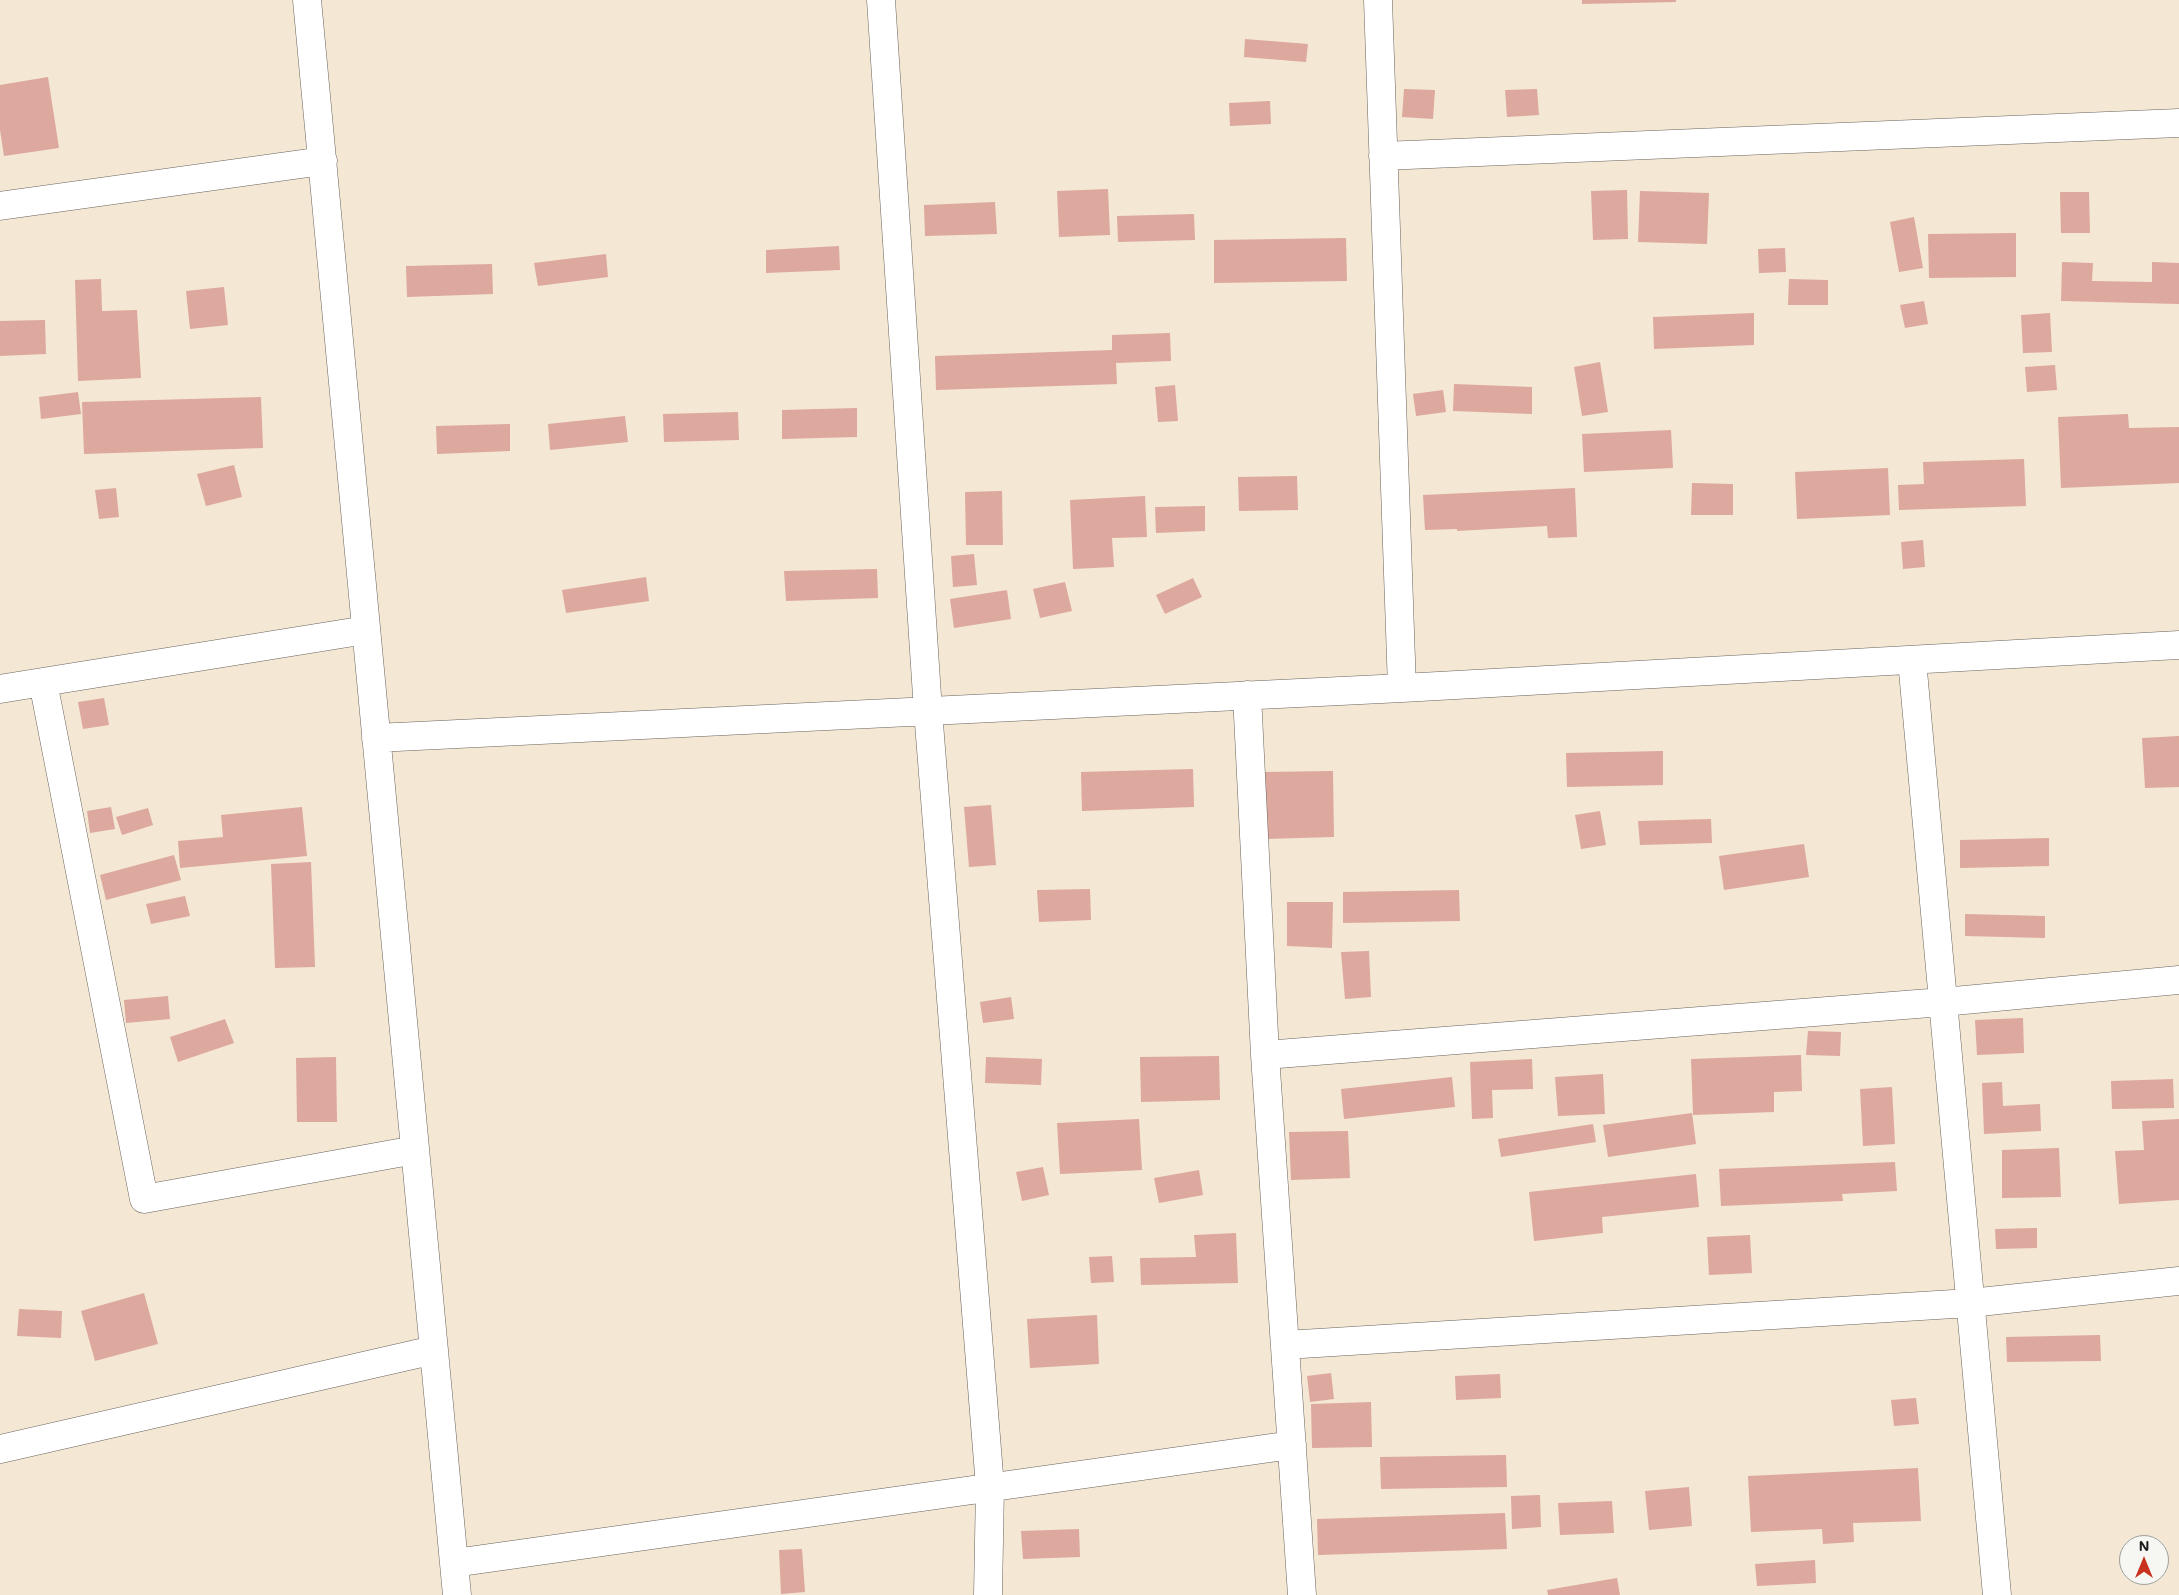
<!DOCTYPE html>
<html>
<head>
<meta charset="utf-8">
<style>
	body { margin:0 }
	#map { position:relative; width:2179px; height:1595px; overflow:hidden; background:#f4e7d4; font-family:Mali,sans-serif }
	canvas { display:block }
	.north { position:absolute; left:2119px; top:1535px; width:50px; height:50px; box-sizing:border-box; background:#f6f6f2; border:1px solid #9f9f9c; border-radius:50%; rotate:0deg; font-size:14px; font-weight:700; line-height:20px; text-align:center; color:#1c1c1c }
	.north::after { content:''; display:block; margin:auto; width:18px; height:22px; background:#c8321e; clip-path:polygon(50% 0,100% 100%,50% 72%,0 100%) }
</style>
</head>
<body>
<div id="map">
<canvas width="2179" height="1595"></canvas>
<div class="north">N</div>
</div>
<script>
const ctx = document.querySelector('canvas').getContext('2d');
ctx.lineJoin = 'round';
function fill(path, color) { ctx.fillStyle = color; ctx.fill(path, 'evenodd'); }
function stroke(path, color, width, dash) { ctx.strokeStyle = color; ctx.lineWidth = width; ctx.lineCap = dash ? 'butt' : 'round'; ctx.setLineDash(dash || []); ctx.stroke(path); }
const building = new Path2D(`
	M1582 0H1676V2L1582 4Z
	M1245 39 1308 44 1306 62 1244 57Z
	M48 77 59 148 4 156 0 130V85Z
	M1404 89 1435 90 1433 119 1402 117Z
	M1537 89 1539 115 1507 117 1505 90Z
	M1270 101 1271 124 1230 126 1229 103Z
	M1108 189 1110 235 1059 237 1057 191Z
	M1627 190 1628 239 1593 240 1591 191Z
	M1640 191 1709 193 1707 244 1638 242Z
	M2060 192H2089L2090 233H2061Z
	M995 202 997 234 925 236 924 205Z
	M1194 214 1195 240 1118 242 1117 216Z
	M1914 217 1923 268 1899 272 1890 222Z
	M2016 233V277L1929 278 1928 234Z
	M1346 238 1347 281 1214 283V240Z
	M839 246 840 270 766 273V250Z
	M1785 248 1786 272 1759 273 1758 249Z
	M606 254 608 277 538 286 534 263Z
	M2062 262 2093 263 2092 281 2152 282V262L2179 263V304L2061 301Z
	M492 264 493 294 407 297 406 266Z
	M101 279 102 311 137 310 141 378 78 381 75 280Z
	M1789 279 1828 280V305H1788Z
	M224 287 228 325 190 329 186 291Z
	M1924 301 1928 324 1905 328 1900 305Z
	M1754 313V345L1654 349 1653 317Z
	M2050 313 2052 352 2023 353 2021 315Z
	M45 320 46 354 0 356V321Z
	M1170 333 1171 361 1116 363 1117 384 936 390 935 356 1112 350V335Z
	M1600 362 1608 412 1582 416 1574 367Z
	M2055 365 2057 390 2027 392 2025 367Z
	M1454 384 1532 387V414L1453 411Z
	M1175 385 1178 421 1158 422 1155 387Z
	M1443 390 1446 412 1416 416 1413 394Z
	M78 392 81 414 41 419 39 397Z
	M261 397 263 448 84 454 82 402Z
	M857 408V437L782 439V410Z
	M738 412 739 440 664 442 663 414Z
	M2128 414 2129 428 2179 427V483L2061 488 2058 417Z
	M625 416 628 442 550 450 548 424Z
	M510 424V451L437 454 436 426Z
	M1671 430 1673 468 1584 472 1582 434Z
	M2024 459 2026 506 1899 510 1898 485 1924 484 1923 462Z
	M234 465 242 497 206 506 197 474Z
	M1888 468 1890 515 1797 519 1795 472Z
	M1297 476 1298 510 1239 511 1238 477Z
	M1692 483 1733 484V515H1691Z
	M116 488 119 517 99 519 95 490Z
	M1575 488 1577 537 1548 538 1547 526 1457 531V529L1425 530 1423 495Z
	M1002 491 1003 545H966L965 492Z
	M1145 496 1147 537 1112 538 1114 567 1073 569 1070 500Z
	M1205 506V531L1156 533 1155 507Z
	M1923 540 1925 567 1903 569 1901 542Z
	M974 554 977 585 953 587 951 556Z
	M877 569 878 598 786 601 784 571Z
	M646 577 649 601 566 613 562 590Z
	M1193 578 1202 597 1165 614 1156 595Z
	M1065 582 1072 611 1040 618 1033 589Z
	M1007 590 1011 619 954 628 950 599Z
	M104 698 109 725 83 729 78 702Z
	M2179 736V787L2145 788 2142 738Z
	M1663 751V785L1567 787 1566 753Z
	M1193 769 1194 807 1082 811 1081 772Z
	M1333 771 1334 837 1265 839 1264 772Z
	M991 805 996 865 969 867 964 807Z
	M111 807 115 829 90 833 87 811Z
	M302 807 307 856 180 868 178 841 223 837 221 815Z
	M148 808 153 825 122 835 116 817Z
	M1600 811 1606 845 1581 849 1575 815Z
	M1711 819 1712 843 1640 845 1638 821Z
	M2049 838V866L1960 868V840Z
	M1804 844 1809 877 1724 890 1719 856Z
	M174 855 181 880 106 900 100 875Z
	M311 862 315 967 275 968 271 864Z
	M1090 889 1091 920 1039 922 1037 890Z
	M1459 890 1460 921 1343 923V892Z
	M185 896 190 916 151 924 146 904Z
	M1287 902H1333L1332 948 1287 946Z
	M1965 914 2045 916V938L1965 936Z
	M1369 951 1371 997 1345 999 1341 952Z
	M168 996 170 1019 126 1023 124 1000Z
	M1011 997 1014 1019 983 1023 980 1002Z
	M2023 1018 2024 1053 1977 1055 1975 1020Z
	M225 1019 234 1043 178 1062 170 1037Z
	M1808 1031 1841 1032 1840 1056 1806 1055Z
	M1801 1055 1802 1091 1774 1092V1112L1693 1115 1691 1059Z
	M1219 1056 1220 1100 1141 1102 1140 1057Z
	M336 1057 337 1122H297L296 1058Z
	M986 1057 1042 1059 1041 1085 985 1083Z
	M1532 1059 1533 1089 1492 1090 1493 1118 1472 1119 1470 1062Z
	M1603 1074 1605 1114 1558 1116 1555 1077Z
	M1452 1077 1455 1107 1344 1119 1341 1089Z
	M2173 1079 2174 1108 2112 1109 2111 1081Z
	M2002 1082 2003 1106 2040 1104 2041 1131 1984 1134 1982 1083Z
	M1892 1087 1895 1144 1863 1146 1860 1089Z
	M1692 1113 1696 1144 1608 1157 1603 1125Z
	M1139 1119 1142 1170 1060 1174 1057 1123Z
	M2179 1119V1200L2119 1204 2115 1151 2144 1150 2142 1121Z
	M1593 1124 1596 1142 1501 1157 1498 1139Z
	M1348 1131 1350 1178 1291 1180 1289 1132Z
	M2059 1148 2061 1197 2002 1198V1150Z
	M1895 1162 1897 1191 1842 1194 1843 1201 1721 1206 1719 1169Z
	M1043 1167 1049 1195 1022 1201 1016 1172Z
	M1199 1170 1203 1195 1159 1203 1154 1178Z
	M1696 1174 1699 1207 1602 1217 1603 1233 1534 1241 1529 1192Z
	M2037 1228V1248L1996 1249 1995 1229Z
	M1236 1233 1238 1283 1141 1285 1140 1258 1196 1257 1194 1235Z
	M1750 1235 1752 1273 1709 1275 1707 1237Z
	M1112 1256 1114 1282 1091 1283 1089 1257Z
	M144 1293 158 1344 95 1361 81 1311Z
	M19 1309 62 1311 61 1338 17 1336Z
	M1097 1315 1099 1364 1030 1368 1027 1319Z
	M2100 1335 2101 1361 2007 1362 2006 1337Z
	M1331 1373 1334 1399 1310 1402 1307 1376Z
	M1500 1374 1501 1398 1456 1400 1455 1376Z
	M1916 1398 1919 1424 1894 1426 1891 1400Z
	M1371 1402 1372 1447 1312 1448 1311 1404Z
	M1506 1455 1507 1487 1381 1489 1380 1457Z
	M1918 1468 1921 1521 1853 1523 1854 1542 1823 1544 1822 1529 1751 1532 1748 1476Z
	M1689 1487 1692 1526 1649 1530 1645 1491Z
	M1540 1495 1541 1527 1512 1529 1511 1496Z
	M1612 1501 1614 1533 1560 1535 1558 1503Z
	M1505 1513 1507 1549 1318 1555 1317 1519Z
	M1079 1529 1080 1557 1023 1559 1021 1531Z
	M802 1549 805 1592 781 1594 779 1550Z
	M1815 1560 1816 1583 1757 1586 1755 1564Z
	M1617 1578 1620 1595H1548L1547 1590Z`);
const minor = new Path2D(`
	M307 0 457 1595
	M881 0 928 711 990 1487 988 1595
	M1378 0 1402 688
	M1383 156 2179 123
	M0 206 323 161
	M1912 660 1997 1595
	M43 682 144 1199 415 1150
	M0 689 366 630
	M1247 695 1265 1055 1302 1595
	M376 738 1402 688 2179 645
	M1265 1055 1943 1002 2179 980
	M1285 1345 1970 1303 2179 1281
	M0 1449 434 1350
	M454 1563 1292 1445`);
fill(building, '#dda89d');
stroke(minor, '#68635c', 29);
stroke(minor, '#fff', 28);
</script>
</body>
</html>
